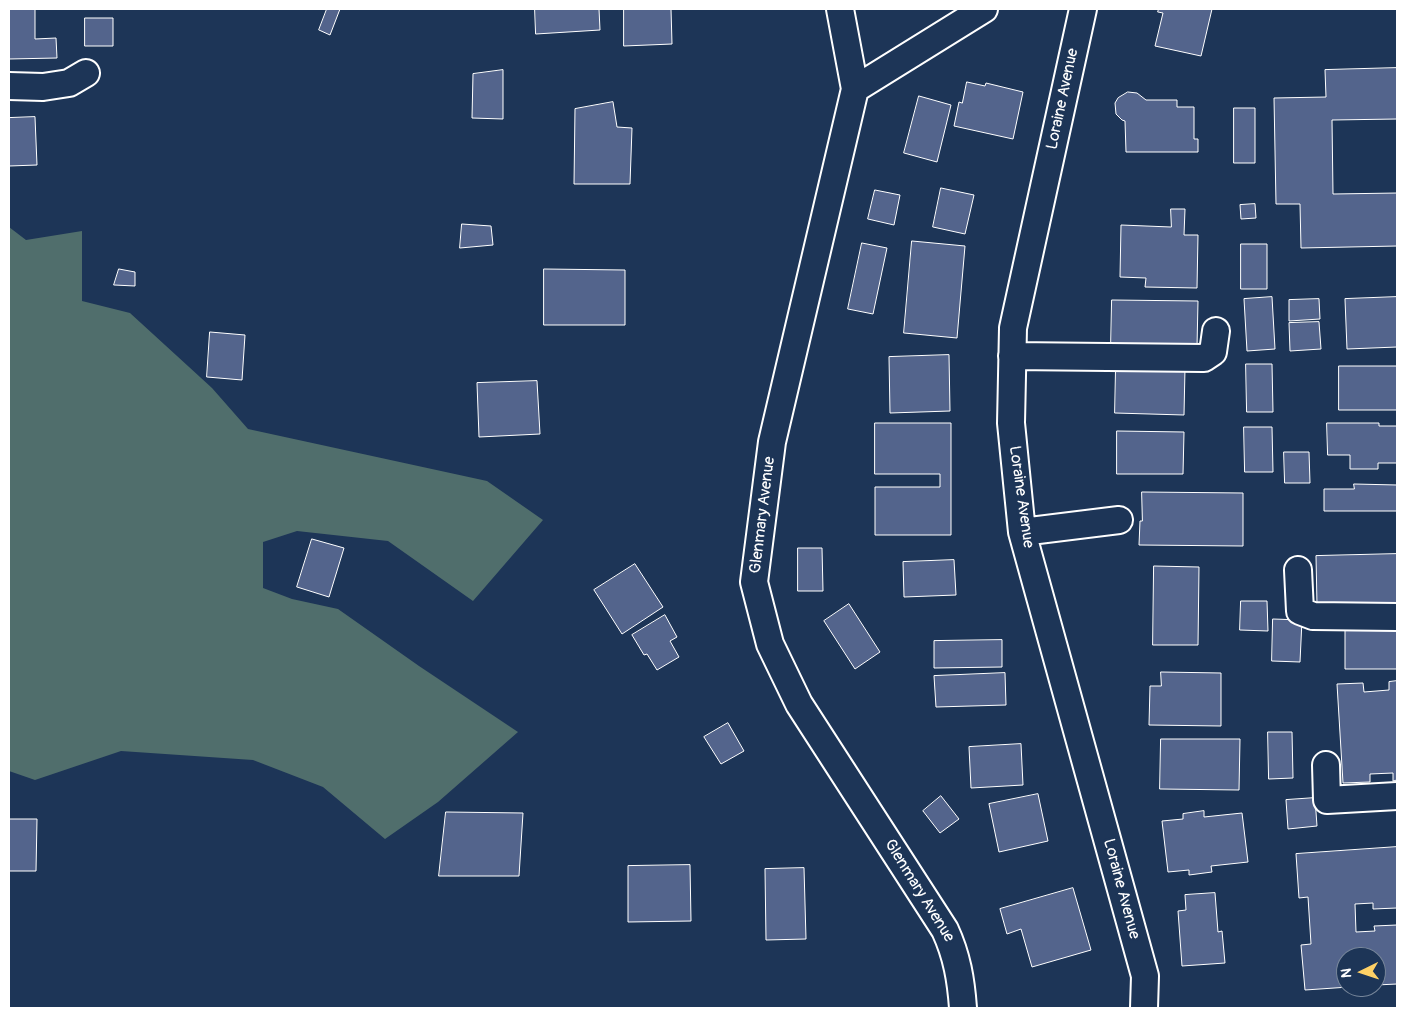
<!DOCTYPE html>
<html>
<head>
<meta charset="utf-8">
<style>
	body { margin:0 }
	#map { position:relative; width:1406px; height:1017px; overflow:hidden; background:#1d3557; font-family:Pangolin,sans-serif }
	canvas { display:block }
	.frame { position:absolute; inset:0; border:10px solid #fff; pointer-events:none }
	.north { position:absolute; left:1336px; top:947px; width:50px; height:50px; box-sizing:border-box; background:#1d3557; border:1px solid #77869a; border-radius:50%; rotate:266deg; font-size:14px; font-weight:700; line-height:20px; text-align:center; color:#fff }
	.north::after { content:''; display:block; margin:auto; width:18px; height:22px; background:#ffd166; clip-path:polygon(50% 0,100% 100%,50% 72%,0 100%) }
</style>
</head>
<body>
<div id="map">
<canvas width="1406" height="1017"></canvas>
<div class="frame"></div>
<div class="north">N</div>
</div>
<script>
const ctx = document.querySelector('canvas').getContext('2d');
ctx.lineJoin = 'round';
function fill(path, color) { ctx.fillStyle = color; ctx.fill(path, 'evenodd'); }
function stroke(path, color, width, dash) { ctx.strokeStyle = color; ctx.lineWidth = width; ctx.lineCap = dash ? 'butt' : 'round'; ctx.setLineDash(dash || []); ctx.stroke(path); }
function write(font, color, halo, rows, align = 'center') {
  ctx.font = font + ' Pangolin,sans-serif'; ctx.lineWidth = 5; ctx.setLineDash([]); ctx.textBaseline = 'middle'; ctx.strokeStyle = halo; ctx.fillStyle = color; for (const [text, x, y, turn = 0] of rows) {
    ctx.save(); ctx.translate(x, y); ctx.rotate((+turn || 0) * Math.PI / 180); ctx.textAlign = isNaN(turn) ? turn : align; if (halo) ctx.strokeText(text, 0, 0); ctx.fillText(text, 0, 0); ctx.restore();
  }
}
const green = new Path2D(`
	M9 227 26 240 82 231V301L130 313 212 388 248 429 487 481 543 520 473 601 388 541 297 531 263 542V588L292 599 338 609 419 666 518 732 438 802 385 839 323 787 253 760 121 751 35 780 9 771Z`);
const building = new Path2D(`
	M9 9H35V39L56 38 57 58 9 59Z
	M327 9H340L330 35 319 30Z
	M535 9H599L600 30 536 34Z
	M624 9H671L672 44 624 46Z
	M1159 9H1212L1201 56 1155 46 1163 13 1158 12Z
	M85 18H113V46H85Z
	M1397 68V119L1332 120 1333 194 1397 193V246L1301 248 1300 204H1276L1274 98 1326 97 1325 70Z
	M503 70V119L472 118 473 74Z
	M967 82 985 86 986 83 1023 92 1013 139 954 126 959 102 962 103Z
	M1128 92 1137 93 1146 100H1177V107H1194V139H1198V152H1126L1125 121 1122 120 1116 114 1115 103 1118 98Z
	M919 96 951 105 937 162 904 153Z
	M613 102 617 127 632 128 630 184H574L575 109Z
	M1234 108H1255V163H1234Z
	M35 117 37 165 9 166V118Z
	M941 188 974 195 965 234 933 227Z
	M875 190 900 195 894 225 868 219Z
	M1255 204 1256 218 1241 219 1240 205Z
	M1171 209H1185L1184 235H1198L1197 288 1145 287 1146 278 1120 277 1121 225 1171 227Z
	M462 224 491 226 493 245 460 248Z
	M912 241 965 246 957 338 904 333Z
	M862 243 887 248 873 314 848 309Z
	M1241 244H1267V289H1241Z
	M119 269 135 272V286L114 285Z
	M544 269 625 270V325H544Z
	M1272 297 1275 349 1247 351 1244 299Z
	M1397 297V347L1347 349 1345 299Z
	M1319 299 1320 319 1289 321V300Z
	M1112 300 1198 301 1197 347 1111 346Z
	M1319 322 1321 349 1290 351 1289 323Z
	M210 332 245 335 242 380 207 377Z
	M949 355 950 411 890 413 889 357Z
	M1246 364H1272L1273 412H1247Z
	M1116 366 1185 368 1184 415 1115 413Z
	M1339 366H1397V410H1339Z
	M537 381 540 434 479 437 477 383Z
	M875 423H951V535H875V487H940V474H875Z
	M1327 423H1379V426H1397V463H1378V469H1350V455H1328Z
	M1244 427H1272L1273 472H1245Z
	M1117 431 1184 432 1183 474H1117Z
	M1284 452H1309L1310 483H1285Z
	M1354 484 1397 485V511H1324V489H1354Z
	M1142 492 1243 493V546L1139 545 1140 521H1142Z
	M312 539 344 548 329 597 297 587Z
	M798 548H822L823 591H798Z
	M1397 554V603L1317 605 1316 556Z
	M954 560 956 595 904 597 903 562Z
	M635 564 663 607 622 634 594 590Z
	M1154 566 1199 567 1198 645H1153Z
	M1241 601H1267L1268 631 1240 630Z
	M849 604 880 652 855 669 824 621Z
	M665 615 677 637 670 641 679 657 657 670 647 654 644 655 632 635Z
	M1273 619 1302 620 1300 662 1272 661Z
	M1397 623V669H1345V624Z
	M1002 640V667L934 668V641Z
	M1161 672 1221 673V726L1149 725 1150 686H1161Z
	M1005 673 1006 705 936 707 934 676Z
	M1397 681V780L1393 781V773L1370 774V782L1343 783 1337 684 1363 683 1364 692 1389 690V682Z
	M728 723 744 751 721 764 704 737Z
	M1268 732H1292L1293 778 1269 779Z
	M1161 739H1240L1239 790 1160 789Z
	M1021 744 1023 785 971 788 969 747Z
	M1038 794 1048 841 999 852 989 804Z
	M941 796 959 819 940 833 923 811Z
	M1315 798 1317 826 1288 829 1286 800Z
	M1204 811V817L1242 813 1248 862 1211 866 1212 872 1189 875V870L1168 872 1162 821 1183 819V814Z
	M446 812 523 813 519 876H439Z
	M9 819H37L36 871H9Z
	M1397 847V908L1373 909V903L1355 904 1356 932 1375 931 1374 926 1397 925V984L1376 985V957H1346V987H1349L1305 990 1301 945 1311 944 1308 897 1299 898 1296 854Z
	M690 865 691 921 628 922V866Z
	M804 868 806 939 766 940 765 869Z
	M1073 888 1091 950 1032 967 1021 929 1007 934 1000 909Z
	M1215 893 1218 932 1222 931 1225 963 1182 966 1178 911 1186 910 1185 895Z`);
const minor = new Path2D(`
	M840 9 855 89 772 442 754 582 770 644 799 704 945 930C957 956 961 980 963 1008
	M1083 9 1013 328 1011 423 1022 532 1145 976 1144 1008
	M9 86 43 87 69 83 86 73
	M855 89 984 9
	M1012 356 1204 358 1213 352 1216 331
	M1022 532 1119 520
	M1298 570 1300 611 1313 616 1397 617
	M1326 765 1327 800 1397 796`);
const streetNames = [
	["Loraine Avenue",1063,99,-78],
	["Loraine Avenue",1021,497,82],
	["Glenmary Avenue",763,515,-83],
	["Loraine Avenue",1121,889,75],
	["Glenmary Avenue",919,891,58]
];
fill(green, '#506e6c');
fill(building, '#53648c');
stroke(building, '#fff', 1);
stroke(minor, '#fff', 30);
stroke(minor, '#1d3557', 26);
write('16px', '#fff', '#1d3557', streetNames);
</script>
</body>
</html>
